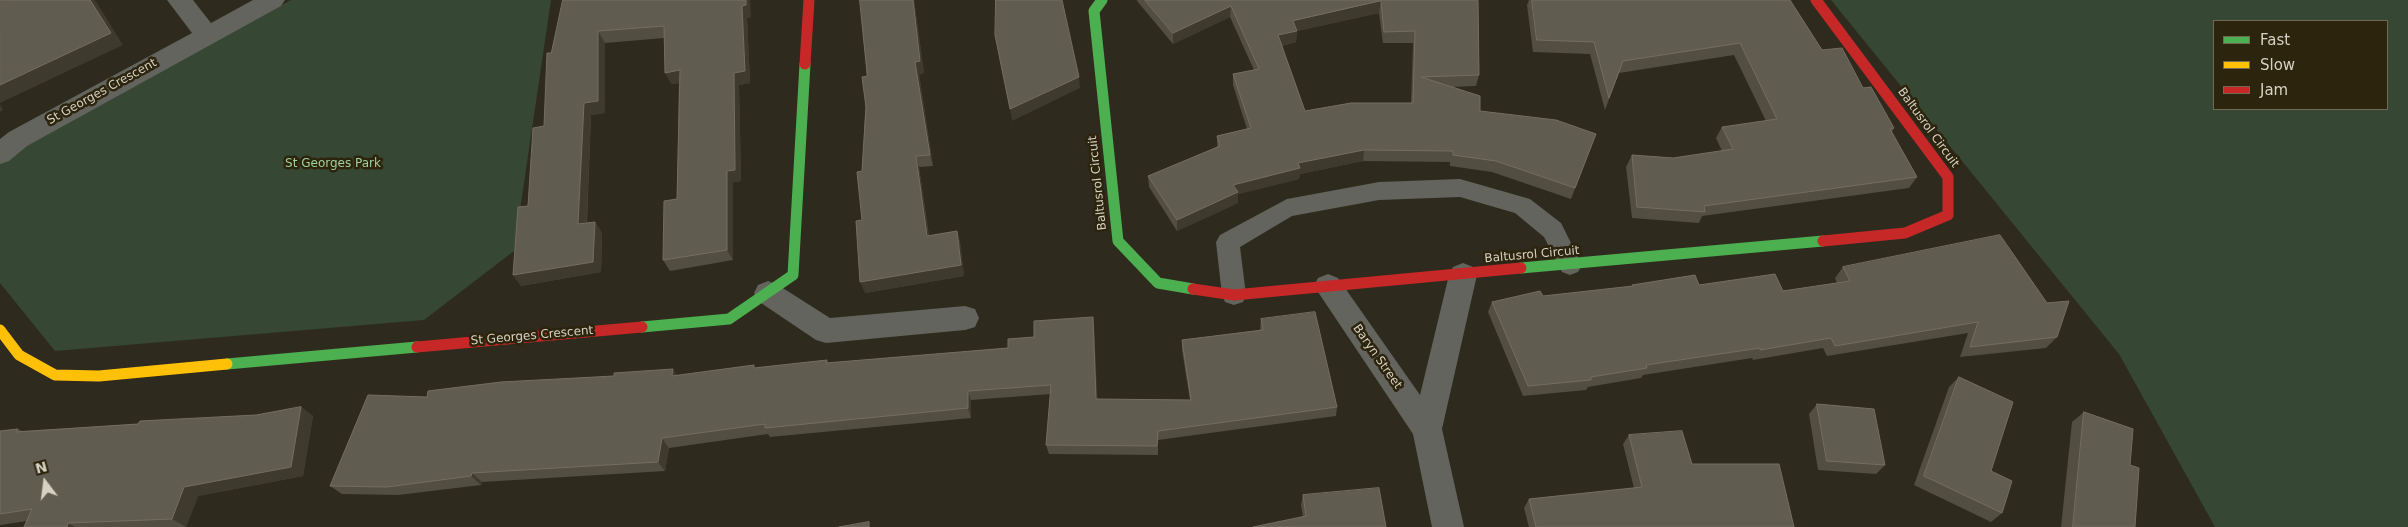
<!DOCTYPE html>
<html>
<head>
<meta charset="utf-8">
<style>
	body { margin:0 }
	#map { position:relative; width:2408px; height:527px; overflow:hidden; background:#2f2a1e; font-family:"DejaVu Sans",sans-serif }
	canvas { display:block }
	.legend { position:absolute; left:2213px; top:20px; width:175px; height:90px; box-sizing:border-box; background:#2c240d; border:1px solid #706956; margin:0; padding:6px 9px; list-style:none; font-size:15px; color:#d7d1c4 }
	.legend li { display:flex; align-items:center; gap:10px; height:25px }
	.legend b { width:25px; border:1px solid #706956 }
	.north { position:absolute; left:20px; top:457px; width:50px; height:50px; -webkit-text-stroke:4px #2c240d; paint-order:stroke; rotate:345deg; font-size:14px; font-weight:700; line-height:20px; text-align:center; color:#d7d1c4 }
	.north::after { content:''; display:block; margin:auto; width:18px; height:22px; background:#d7d1c4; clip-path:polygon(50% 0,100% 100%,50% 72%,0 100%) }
</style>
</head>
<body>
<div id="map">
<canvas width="2408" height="527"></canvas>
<ul class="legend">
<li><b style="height:6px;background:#4caf50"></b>Fast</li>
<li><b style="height:6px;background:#ffc107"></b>Slow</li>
<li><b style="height:6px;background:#c62828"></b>Jam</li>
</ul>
<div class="north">N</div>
</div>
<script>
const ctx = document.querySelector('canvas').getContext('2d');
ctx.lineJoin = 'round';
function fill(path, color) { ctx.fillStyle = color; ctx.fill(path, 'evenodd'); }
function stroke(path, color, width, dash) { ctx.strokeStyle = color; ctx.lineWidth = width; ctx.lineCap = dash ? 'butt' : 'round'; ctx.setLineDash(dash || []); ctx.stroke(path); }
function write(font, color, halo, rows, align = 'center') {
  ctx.font = font + ' "DejaVu Sans",sans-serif'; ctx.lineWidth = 5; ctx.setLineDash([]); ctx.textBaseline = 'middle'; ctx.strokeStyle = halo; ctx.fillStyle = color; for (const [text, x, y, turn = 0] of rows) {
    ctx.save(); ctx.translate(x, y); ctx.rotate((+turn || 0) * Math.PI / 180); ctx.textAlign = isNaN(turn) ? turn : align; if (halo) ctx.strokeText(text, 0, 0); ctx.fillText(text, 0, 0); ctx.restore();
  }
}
const green = new Path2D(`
	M291 0H551L514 251 424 320 55 351 0 283V159Z
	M1831 0H2408V527H2215L2119 354ZM2214 21H2387V109H2214Z`);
const lane = new Path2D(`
	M1460 179 1530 199 1561 223 1582 265 1578 272 1570 275 1562 272 1544 237 1515 213 1460 197 1379 200 1292 216 1240 247 1246 295 1243 302 1234 305 1225 302 1222 295 1216 242 1220 235 1287 199 1379 182Z`);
const street = new Path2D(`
	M167 0H193L211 23 253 0H285L281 6 27 146 9 161 0 164V139L9 132 192 33Z
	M1463 263 1473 267 1477 275 1442 429 1464 527H1432L1413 434 1314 286 1318 278 1328 274 1338 278 1420 395 1449 275 1453 267Z
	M768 281 778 285 830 318 965 306 975 309 979 318 975 327 965 330 826 343 816 340 758 301 754 293 758 285Z`);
const fast = new Path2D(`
	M1102 0 1094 11 1118 241 1158 283 1193 289
	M1521 268 1823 241
	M642 327 729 319 793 275 805 64
	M227 364 417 347`);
const slow = new Path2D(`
	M0 330 19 355 55 375 99 376 227 364`);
const jam = new Path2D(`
	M1816 0 1948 177V215L1905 233 1823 241
	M805 64 809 0
	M1193 289 1234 295 1521 268
	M417 347 642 327`);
const wall = new Path2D(`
	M563 0 751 17 747 18 750 83 739 85 741 181 733 182V260L670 271 663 260 677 199 679 83 671 84 664 38 605 43V113L591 115 587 223 595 222 602 233 601 272 521 286 513 275 544 126 551 53Z
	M860 0H914L924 73 919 74 933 166 919 167 929 236 957 231 960 242 964 276 865 293 862 220V171L867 76Z
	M1137 0H1478L1479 75 1476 86 1452 87 1480 111 1596 134 1571 199 1492 172 1450 166V162L1363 161 1300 174 1299 179 1238 194V203L1177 231 1149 187 1148 176 1217 147V136L1247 129 1233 85V74L1254 70 1230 17 1173 44 1137 1ZM1379 13 1383 43H1413L1411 103 1305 111 1282 46 1296 42 1297 31Z
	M1529 0H1790L1822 50 1863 88 1894 128 1892 132 1917 177 1909 188 1702 216 1699 223 1632 218 1626 167 1632 155 1673 158 1722 151 1716 138 1722 127 1766 121 1734 55 1619 73 1605 110 1590 54 1533 52 1527 5Z
	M1843 267 2057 337 2046 348 1960 357 1968 333 1827 356 1823 348 1753 360 1752 358 1643 375 1641 378 1588 387 1586 390 1523 396 1488 312 1492 302 1631 287 1632 285H1699L1783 291 1837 283 1835 278Z
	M1261 319 1337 407 1336 416 1158 440V455L1049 454 1046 445 1051 394 971 400V418L770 437 768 434 669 448 665 471 482 482 481 485 398 495 342 494 330 486 427 397 614 376 677 375 756 368 827 360 828 363 1008 348 1034 337 1094 327 1097 399 1190 400 1182 350V340L1260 330Z
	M1959 377 1991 471 2002 513 1991 522 1914 485 1949 387Z
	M1817 404 1885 465 1876 474 1818 470 1809 414Z
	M301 407 313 416 303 476 198 496 186 527H24L27 521 0 525V431L18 429 22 431 138 424 256 415Z
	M2084 412 2135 527H2061L2072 422Z
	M1629 435 1692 464 1794 527H1529L1524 508 1529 499 1634 488 1623 444Z
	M1303 495 1386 527 1303 517 1301 505Z`);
const shadedWall = new Path2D(`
	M88 0H94L97 3 123 45 0 103V85Z
	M746 0H750L751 17 747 18 750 83 739 85 741 181 733 182V260L727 250V171L734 73 742 6Z
	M913 0H914L924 73 919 74 933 166 930 155 915 62Z
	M1381 1 1379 13 1297 31 1296 42 1277 47 1278 35 1293 21Z
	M1231 6 1230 17 1173 44V33Z
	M598 31 605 43V113L591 115 586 235 578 224 584 103Z
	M680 70 685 82 671 84 665 73Z
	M1079 77 1080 88 1012 121 1010 109Z
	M0 104 3 110 0 112Z
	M1364 150 1363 161 1300 174 1299 179 1238 194V203L1177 231V220L1233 185 1298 163Z
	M916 156 919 167 930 247 927 236Z
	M595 222 602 233 601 272 521 286 513 275Z
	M957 231 960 242 964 276 865 293 860 282Z
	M1093 317 1094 327 1098 409 1096 399Z
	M673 369 680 379 672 376Z
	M968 391 971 400V418L968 408Z
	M301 407 313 416 303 476 198 496 186 527 172 519 184 487Z
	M662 438 669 448 665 471 658 462Z
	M472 473 482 482 481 485 471 476Z
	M68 523 75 527H67Z`);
const building = new Path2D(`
	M0 0H90L111 33 0 85Z
	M563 0H746V5L742 6 745 71 734 73 735 170 727 171V250L663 260 664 201 677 199 680 70 665 73 664 26 598 31V101L584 103 578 224 595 222 593 262 513 275 518 207 528 206 533 128 544 126 547 53H551Z
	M860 0H913L920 61 915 62 930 155 916 156 927 236 957 231 961 265 860 282 856 221 862 220 857 172 862 171 866 107 862 77 867 76Z
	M996 0H1062L1079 77 1010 109 995 35Z
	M1145 0H1478L1479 75 1421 77 1480 96V111L1556 120 1596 134 1575 188 1496 161 1453 155V151L1364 150 1298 163 1300 168 1233 185 1238 192 1177 220 1148 176 1220 146 1217 136 1251 128 1233 74 1259 69 1231 6 1173 33ZM1381 1 1384 32 1415 31 1413 103H1351L1305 111 1278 35 1297 31 1293 21Z
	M1532 0H1790L1822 50 1842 48 1863 88 1871 87 1894 128 1890 129 1917 177 1704 206 1705 212 1637 207 1632 155 1673 158 1733 149 1722 127 1777 119 1740 43 1623 61 1609 98 1594 42 1537 40Z
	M2000 235 2047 303 2069 301 2057 337 1970 347 1978 322 1835 346 1831 338 1760 350V348L1646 365 1647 368 1591 377V380L1528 386 1492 302 1540 291 1543 296 1633 286 1632 285 1695 275 1699 285 1775 274 1783 291 1850 281 1843 267Z
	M1315 312 1337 407 1158 431 1157 446 1046 445 1051 385 968 391V408L765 428V424L662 438 658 462 472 473 471 476 387 487 330 486 368 395 427 397 428 391 501 382 614 376V373L673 369 672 376 754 365V368L827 360 826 363 1008 348V339L1034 337V321L1093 317 1096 399 1191 400 1182 340 1263 330 1261 319Z
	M1959 377 2013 402 1991 471 2012 481 2002 513 1924 476Z
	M1817 404 1874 409 1885 465 1827 461Z
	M301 407 291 467 184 487 172 519 68 523 67 527H24L32 509 0 514V431L18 429 16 432 138 424 140 421 256 415Z
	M2084 412 2133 429 2130 465 2139 468 2135 527H2073Z
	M1682 431 1692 464H1779L1794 527H1536L1529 499 1642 487 1629 435Z
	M1379 488 1386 527H1253L1306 516 1303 495Z
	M869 522V527H839Z`);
const streetNames = [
	["St Georges Crescent",102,92,-29],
	["Baltusrol Circuit",1928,128,54],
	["Baltusrol Circuit",1098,183,-96],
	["Baltusrol Circuit",1532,255,-5],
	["St Georges Crescent",532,336,-5],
	["Baryn Street",1377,357,55]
];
const parkNames = [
	["St Georges Park",333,164]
];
fill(green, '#364733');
fill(lane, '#62645d');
fill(street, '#62645d');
stroke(fast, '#4caf50', 11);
stroke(slow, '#ffc107', 11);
stroke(jam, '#c62828', 11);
fill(wall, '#524e41');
fill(shadedWall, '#3e3a2d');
fill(building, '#605c4f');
stroke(building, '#736e61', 1);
write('12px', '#d7d1c4', '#2c240d', streetNames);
write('12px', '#9ed19c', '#2c240d', parkNames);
</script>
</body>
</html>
